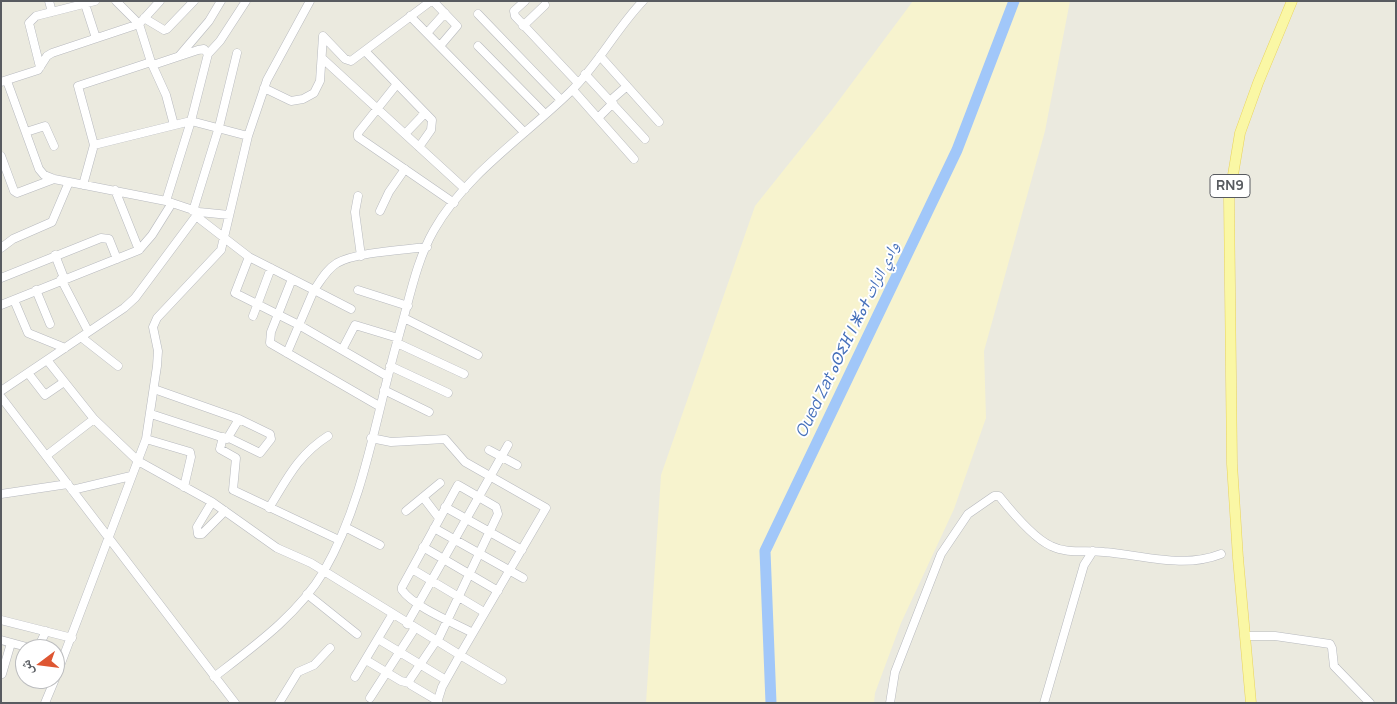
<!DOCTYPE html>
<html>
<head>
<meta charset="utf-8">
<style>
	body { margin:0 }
	#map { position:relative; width:1397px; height:704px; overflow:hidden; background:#ebeadf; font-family:Manrope,"Noto Naskh Arabic",sans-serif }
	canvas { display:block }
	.frame { position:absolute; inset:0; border:2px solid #585b60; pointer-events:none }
	.north { position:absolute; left:15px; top:639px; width:50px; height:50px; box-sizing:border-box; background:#fff; border:1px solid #bcbdbf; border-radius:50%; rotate:255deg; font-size:14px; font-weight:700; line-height:20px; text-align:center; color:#585b60 }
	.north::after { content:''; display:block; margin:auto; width:18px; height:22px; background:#de5632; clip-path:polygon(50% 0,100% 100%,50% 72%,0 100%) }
</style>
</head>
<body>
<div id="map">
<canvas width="1397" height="704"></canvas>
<div class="frame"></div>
<div class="north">ش</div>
</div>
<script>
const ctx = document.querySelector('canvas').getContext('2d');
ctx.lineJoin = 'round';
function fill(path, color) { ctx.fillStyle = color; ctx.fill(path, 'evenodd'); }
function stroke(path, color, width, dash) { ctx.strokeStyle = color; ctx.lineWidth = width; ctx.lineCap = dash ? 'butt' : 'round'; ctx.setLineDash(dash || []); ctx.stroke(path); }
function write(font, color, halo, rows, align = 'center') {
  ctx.font = font + ' Manrope,"Noto Naskh Arabic","Noto Sans Tifinagh",sans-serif'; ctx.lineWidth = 4; ctx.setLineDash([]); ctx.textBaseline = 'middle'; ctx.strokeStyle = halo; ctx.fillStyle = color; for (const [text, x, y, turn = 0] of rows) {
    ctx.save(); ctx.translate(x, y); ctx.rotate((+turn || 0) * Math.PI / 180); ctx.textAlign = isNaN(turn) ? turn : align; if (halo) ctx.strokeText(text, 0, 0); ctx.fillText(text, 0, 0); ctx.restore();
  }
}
const sand = new Path2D(`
	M913 1H1070L1045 131 984 351 986 418 954 509 901 623 875 693 874 703H646L661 475 755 206 831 111Z`);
const river = new Path2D(`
	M771 703 765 551 957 150 1014 1`);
const minor = new Path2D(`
	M49 1 52 12
	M84 1 96 38
	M433 1 457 26 440 46
	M525 1 514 11 515 16 578 83
	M478 14 561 100
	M410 16 524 132
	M144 18 164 30 167 29 194 1
	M523 26 545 5
	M427 33 445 13
	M478 46 545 114
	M365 51 432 120 431 130 419 147
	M208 54 220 41 246 1
	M180 55 209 21 221 1
	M600 56 659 122
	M323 59 465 189
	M151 62 166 95 174 125
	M153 65 198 50 204 49 208 54 191 121 166 201
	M40 67 29 23 36 16 95 1
	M585 74 645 139
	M7 81 39 169 44 175 54 179 166 201 199 212 229 215
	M1 82 38 70 47 56 52 53 139 24 160 1
	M397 84 358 133V137L454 203
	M264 88 291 101 303 99 314 93 320 81 323 36 345 59 351 61 431 1
	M573 90 634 159
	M611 100 627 86
	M598 118 613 103
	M26 132 45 126 54 146
	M405 134 425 113
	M94 145 191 121 248 136
	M1 156 14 191 17 193 54 179
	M83 185 94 145 78 86 151 62 139 24 116 1
	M115 190 139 250
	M358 196 355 212 361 256
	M193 211 219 127 237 53
	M380 211 389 192 405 169
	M196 216 249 257 314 290C321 280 327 269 337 263 357 252 404 250 427 247
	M1 248 13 239 52 222 69 182
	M55 255 64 278
	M249 257 235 293 299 325 387 376
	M1 278 101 238 109 239 117 259
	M61 279 88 331
	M292 279 271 332 270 343 379 406
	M36 290 50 324
	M358 290 408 306
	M14 300 28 333 65 348
	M1 305 139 250 152 235 172 203
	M253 316 271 268
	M404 318 478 355
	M81 337 118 366
	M397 343 464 374
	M342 350 355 325 398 338
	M287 353 314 290 351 309
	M47 360 94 419 138 461 212 502 277 548 311 563 460 655 442 687 437 703
	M390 366 448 393
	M28 373 45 395 64 382
	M384 390 429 412
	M1 391 124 308 135 298 199 212
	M1 397 235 703
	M151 414 227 439 239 419 154 389
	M223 437 220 449 236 458 233 490 339 540
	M229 438 260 453 271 439 270 434 239 419
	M371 438 391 442 445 439 465 462 546 508 460 655 502 680
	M146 439 190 452 191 457 184 487
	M489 450 517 465
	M46 456 94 419
	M72 490 131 476
	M1 494 68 484
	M423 497 439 518
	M212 502 197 527 198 534H202L225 511
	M445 507 522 550
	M269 508C287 479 298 455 328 436
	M406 511 440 483
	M345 527 380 545
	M434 528 523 578
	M423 547 498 591
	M412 569 484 612
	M307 594 357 634
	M1 620 72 638
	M407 624 508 445
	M1245 636H1275L1330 644 1332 648 1334 666 1370 703
	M378 639 446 680
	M1 640 34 649 39 646 46 631
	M436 641 409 681 411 685 438 701
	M437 642 498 514 496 507 458 485 402 587V590C414 607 454 623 473 633
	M366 660 401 681 409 683
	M2 674 11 643
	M214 677C253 647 298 615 324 571 365 500 376 413 399 335 409 301 416 261 434 230 465 175 526 135 570 92 598 65 616 29 643 1
	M355 677 392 615
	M55 679 146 439 157 366 158 351 153 327 157 318 221 250 248 136 267 80 310 1
	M370 698 415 628
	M45 703 55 679
	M279 703 298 672 314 665 330 648
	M890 703 895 672 941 554 968 514 994 496H999C1011 511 1033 538 1051 546 1067 554 1086 550 1104 552 1143 555 1183 569 1221 554
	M1044 703 1084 565 1093 551`);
const major = new Path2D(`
	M1251 703 1238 558 1232 464 1229 199 1240 133 1258 83 1292 1`);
const shields = [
	[1230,186,40]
];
const shieldNames = [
	["RN9",1230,186]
];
const waterNames = [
	["Oued Zat ⴰⵙⵉⴼ ⵏ ⵥⴰⵜ وادي الزات",848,340,-64]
];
fill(sand, '#f7f3ce');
stroke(river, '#a1c7f9', 11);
stroke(minor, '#b7b9be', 9);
stroke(major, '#e8d35b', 11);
stroke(minor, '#fff', 8);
stroke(major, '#faf7a5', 10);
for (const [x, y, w] of shields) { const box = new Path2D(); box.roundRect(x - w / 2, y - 11.5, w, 23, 4); ctx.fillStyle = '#fff'; ctx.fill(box); stroke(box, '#585b60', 1); }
write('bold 14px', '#585b60', null, shieldNames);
write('italic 16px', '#4670ba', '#fff', waterNames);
</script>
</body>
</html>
